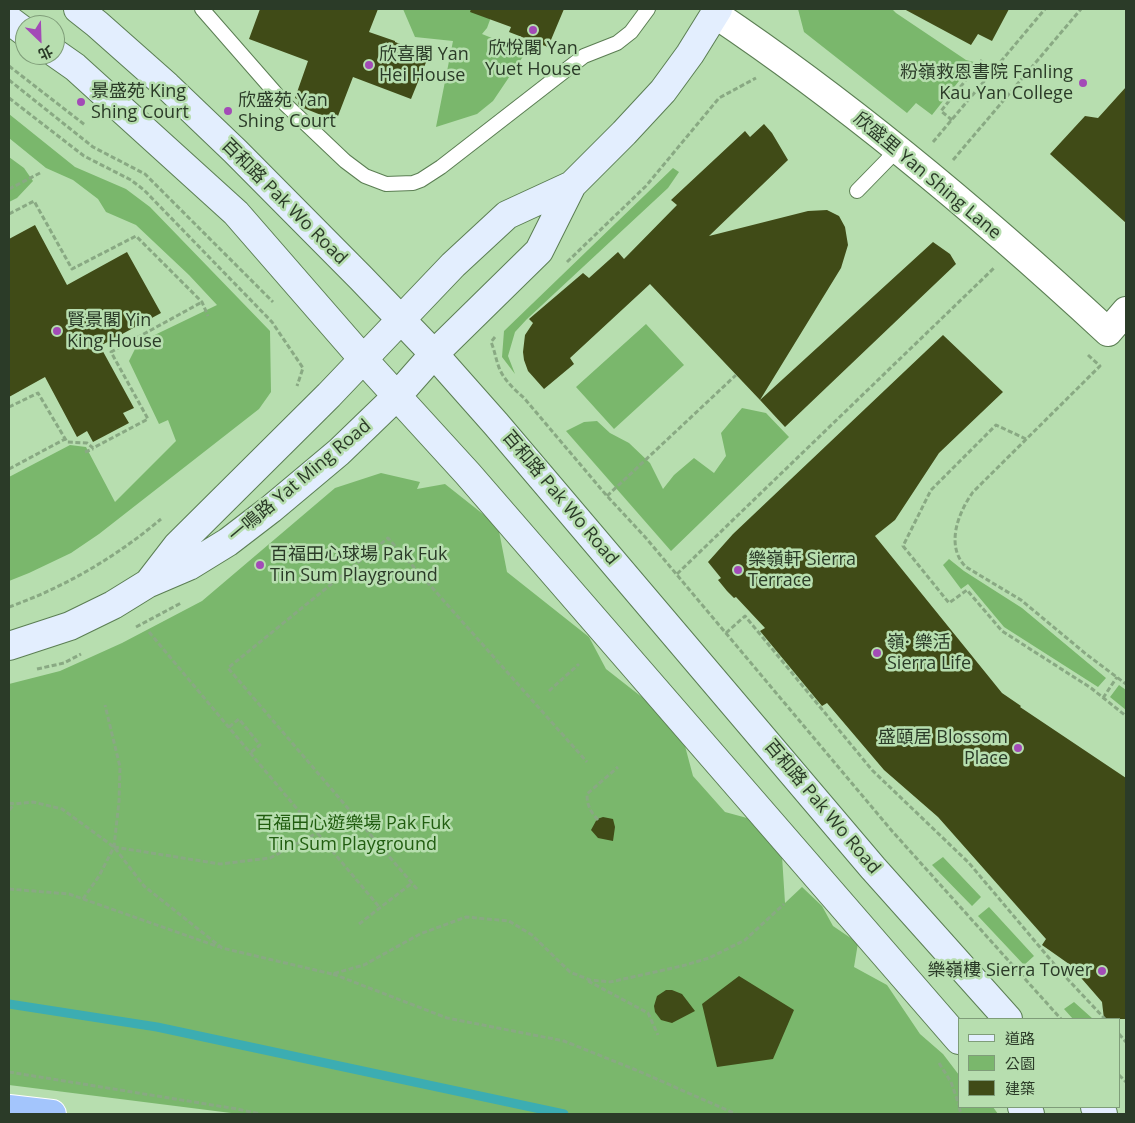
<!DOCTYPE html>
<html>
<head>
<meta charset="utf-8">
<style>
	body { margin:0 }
	#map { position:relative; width:1135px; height:1123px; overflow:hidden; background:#b7deaf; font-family:"Open Sans","Noto Sans TC",sans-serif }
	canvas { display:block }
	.frame { position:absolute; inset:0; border:10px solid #2b3b28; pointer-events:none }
	.legend { position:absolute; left:958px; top:1018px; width:162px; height:90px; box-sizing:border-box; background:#b7deaf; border:1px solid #7f9d79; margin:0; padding:6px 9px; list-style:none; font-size:15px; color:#2b3b28 }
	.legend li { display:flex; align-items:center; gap:10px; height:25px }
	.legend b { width:25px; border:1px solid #7f9d79 }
	.north { position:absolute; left:15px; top:15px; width:50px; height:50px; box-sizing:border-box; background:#b7deaf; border:1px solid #7f9d79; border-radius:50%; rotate:156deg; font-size:14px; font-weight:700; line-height:20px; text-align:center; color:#2b3b28 }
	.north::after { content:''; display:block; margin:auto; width:18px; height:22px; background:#a34bb7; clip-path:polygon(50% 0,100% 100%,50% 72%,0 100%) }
</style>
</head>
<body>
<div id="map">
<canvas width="1135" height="1123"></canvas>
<div class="frame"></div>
<ul class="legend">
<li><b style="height:6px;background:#e3eefe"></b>道路</li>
<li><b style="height:14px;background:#7ab76c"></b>公園</li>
<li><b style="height:14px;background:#404b17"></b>建築</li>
</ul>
<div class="north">北</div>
</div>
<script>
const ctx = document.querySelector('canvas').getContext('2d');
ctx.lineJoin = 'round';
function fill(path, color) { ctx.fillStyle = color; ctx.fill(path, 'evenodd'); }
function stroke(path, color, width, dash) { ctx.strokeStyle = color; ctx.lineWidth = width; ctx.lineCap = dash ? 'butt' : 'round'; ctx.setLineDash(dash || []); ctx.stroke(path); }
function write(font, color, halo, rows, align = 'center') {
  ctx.font = font + ' "Open Sans","Noto Sans TC",sans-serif'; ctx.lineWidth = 5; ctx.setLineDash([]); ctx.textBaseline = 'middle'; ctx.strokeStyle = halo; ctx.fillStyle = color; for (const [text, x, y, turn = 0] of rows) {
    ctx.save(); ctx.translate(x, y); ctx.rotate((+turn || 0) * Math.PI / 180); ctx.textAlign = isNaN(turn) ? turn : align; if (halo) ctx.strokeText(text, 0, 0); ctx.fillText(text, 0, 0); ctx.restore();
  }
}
const green = new Path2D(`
	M403 9H494L487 28 482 34 526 52 493 101 477 114 436 127 453 41 415 37Z
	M798 9H892L896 13 966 60 974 62 932 115 916 103 907 113 804 32Z
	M9 114 75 167 126 189 150 207 270 331 271 392 259 409 99 534 71 553 29 573 9 581V477L70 445 86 447 115 502 176 441 168 420 159 424 129 361 138 343 217 305 189 275 136 225 106 212 98 199 73 180 46 168 9 138Z
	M9 157 24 168 33 181 17 198 9 202Z
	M673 168 679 172 668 188 527 319 515 332 508 356 515 374 502 357 504 331Z
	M646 324 684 365 614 429 576 387Z
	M742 408 766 413 789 437 671 551 566 431 584 422 597 421 610 433 629 443 650 463 663 489 674 475 694 458 714 473 726 456 721 433Z
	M381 473 420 482 417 489 445 484 498 526 507 572 589 637 606 669 652 705 685 746 693 776 725 812 747 818 782 856 785 903 802 887 822 906 833 926 858 943 854 967 887 985 920 1034 943 1054 959 1075V1107H993L998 1114H239L9 1085V684L60 671 122 643 202 601 335 488Z
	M949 559 964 571 1022 608 1106 678 1098 687 1004 627 968 584 961 589 943 565Z
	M1119 685 1126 690V710L1110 697Z
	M943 857 981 897 972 906 932 865Z
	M989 907 1034 956 1024 965 978 916Z
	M1074 1002 1093 1019H1073L1064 1009Z`);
const stream = new Path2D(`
	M9 1004 157 1027 564 1114`);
const building = new Path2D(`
	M260 9H378L369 32 395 41V42L429 55 411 99 353 77 338 116 332 114 331 119 301 107 298 104 299 100 295 98 308 61 249 39Z
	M471 9H564L548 47 509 32 511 27 470 12Z
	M904 9H1009L992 41 978 34 971 45Z
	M1126 87V223L1050 154 1085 116 1098 118Z
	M764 124 772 133 788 160 709 236 808 211 827 210 839 216 845 227 848 245 841 268 760 400 650 284 570 358 574 364 544 389 528 371 524 360 523 352 525 335 533 323 529 319 583 273 589 278 618 252 624 259 677 205 671 200 745 131 750 137Z
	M35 225 67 285 127 252 161 313 100 346 134 408 123 413 129 423 93 442 87 431 77 437 45 377 9 397V239Z
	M933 242 950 254 956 264 785 427 760 400Z
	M943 335 1003 392 939 453 895 520 875 536 1002 693 1021 706 1020 707 1126 778V1019H1104L1102 1002 1069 964 1042 945 1046 939 938 817 884 770 827 703 822 706 760 631 765 628 736 597 734 598 727 591 718 580 721 578 708 562 733 534Z
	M603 817 613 819 615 827 613 841 598 838 591 830 597 819Z
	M739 976 794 1010 773 1059 717 1067 702 1004Z
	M666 990H672L682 994 695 1011 672 1023 661 1020 655 1012 654 1006 657 996Z`);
const path = new Path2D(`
	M9 66 85 125
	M9 80 93 147 145 174 273 302
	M9 98 84 156 131 180 144 190 272 322 303 368 297 386
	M952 120 941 111 982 60
	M933 142 1045 9
	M953 160 1081 9
	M9 189 40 173
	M9 214 34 201 72 269 136 236 202 302 208 316
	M567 262 646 186 719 98 756 78
	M495 337 491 342C495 351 496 361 500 370 505 381 515 390 524 398L607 496 646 538 892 831 1061 1019
	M1088 355 1100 366 973 492C958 513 945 546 966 567L1021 600 1086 654 1126 684
	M9 407 38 393 67 442 87 443 93 448 148 419 111 352 202 302
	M1026 439 996 425 931 490 903 546 949 603 967 590 1002 631 1091 688 1126 716
	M85 452 93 449
	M9 469 65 439
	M607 496 736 375
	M677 574 994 268
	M9 607C65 587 116 557 161 519
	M136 627 181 603
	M149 632 380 908
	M726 633 745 616 872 770 969 863 1060 971 1105 1019
	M37 669 64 663 81 654
	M549 691 579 664
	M1103 698 1117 677
	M229 727 239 719 260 745 250 753
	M9 803 15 804 33 802 62 809 114 847 144 886 222 948 332 974 364 965 420 934 466 917 509 921 532 935 570 972 590 980 610 982 682 966 709 958 745 940 784 904
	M9 810 14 805
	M598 820C590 811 587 805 587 794L618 767
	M114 847 220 864 270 858 317 833
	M9 889 69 894 219 947
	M417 889 228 668 388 538 587 762
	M83 899 99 876 114 847 119 801 120 767 105 705
	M359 924 412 883
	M333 974 447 1018 564 1041 636 1070 736 1114
	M588 981 648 1013 658 1035
	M1119 1034 1126 1042
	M939 1063 951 1082 959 1105
	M9 1072 237 1109 260 1114
	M1119 1075 1126 1082
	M959 1107 961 1114`);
const lane = new Path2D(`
	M202 9 285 104 345 161 365 176 386 184 413 183 421 180 441 167 584 56 617 43 631 32 648 9
	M857 191 898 149`);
const street = new Path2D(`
	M715 14C855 108 985 218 1108 332L1126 311`);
const secondary = new Path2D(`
	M78 9 97 24 167 86 235 151 361 278 434 354 496 424 873 868 1008 1019
	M9 20 25 32
	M55 53 75 67 236 213 363 359 468 474 959 1040
	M150 581 177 546 329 395 453 265 507 215 572 185
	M9 646 70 626 113 605 147 584 189 566 228 542 271 509 339 452 397 396 434 354 539 251 572 185 624 133 663 91 690 54 718 9
	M1022 1107 1030 1114
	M1095 1107 1103 1114`);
const highway = new Path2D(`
	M9 1109 52 1114`);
const markers = [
	[533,30,5,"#a34bb7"],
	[369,65,5,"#a34bb7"],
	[1083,83,5,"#a34bb7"],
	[81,102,5,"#a34bb7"],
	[228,111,5,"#a34bb7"],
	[57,331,5,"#a34bb7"],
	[260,565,5,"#a34bb7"],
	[738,570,5,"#a34bb7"],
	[877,653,5,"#a34bb7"],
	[1018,748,5,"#a34bb7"],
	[1102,971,5,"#a34bb7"]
];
const poiNames = [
	["欣悅閣 Yan",533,49,"center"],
	["Yuet House",533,70,"center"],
	["欣喜閣 Yan",379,55],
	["Hei House",379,76],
	["粉嶺救恩書院 Fanling",1073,73,"right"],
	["Kau Yan College",1073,94,"right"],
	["景盛苑 King",91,92],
	["Shing Court",91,113],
	["欣盛苑 Yan",238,101],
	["Shing Court",238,122],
	["賢景閣 Yin",67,321],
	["King House",67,342],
	["百福田心球場 Pak Fuk",270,555],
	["Tin Sum Playground",270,576],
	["樂嶺軒 Sierra",748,560],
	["Terrace",748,581],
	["嶺· 樂活",887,643],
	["Sierra Life",887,664],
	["盛頤居 Blossom",1008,738,"right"],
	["Place",1008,759,"right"],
	["樂嶺樓 Sierra Tower",1092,971,"right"]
];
const streetNames = [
	["欣盛里 Yan Shing Lane",927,176,40],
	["百和路 Pak Wo Road",284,202,45],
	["一鳴路 Yat Ming Road",300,481,-40],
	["百和路 Pak Wo Road",560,498,50],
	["百和路 Pak Wo Road",822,807,50]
];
const parkNames = [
	["百福田心遊樂場 Pak Fuk",353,824],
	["Tin Sum Playground",353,845]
];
fill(green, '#7ab76c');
stroke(stream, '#3cadb2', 9);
fill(building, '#404b17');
stroke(lane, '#5b7e53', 16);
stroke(street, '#5b7e53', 30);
stroke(secondary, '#5b7e53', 30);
stroke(highway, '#fff', 30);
stroke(path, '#89a983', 3, [5, 2.5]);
stroke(lane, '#fff', 14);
stroke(street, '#fff', 28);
stroke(secondary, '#e3eefe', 28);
stroke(highway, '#a3c5fc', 28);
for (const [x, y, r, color] of markers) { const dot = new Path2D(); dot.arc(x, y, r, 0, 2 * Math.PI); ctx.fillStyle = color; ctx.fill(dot); stroke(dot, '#b7deaf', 2); }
write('18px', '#2b3b28', '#b7deaf', poiNames, 'left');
write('18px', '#2b3b28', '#b7deaf', streetNames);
write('18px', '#215d10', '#b7deaf', parkNames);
</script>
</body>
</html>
